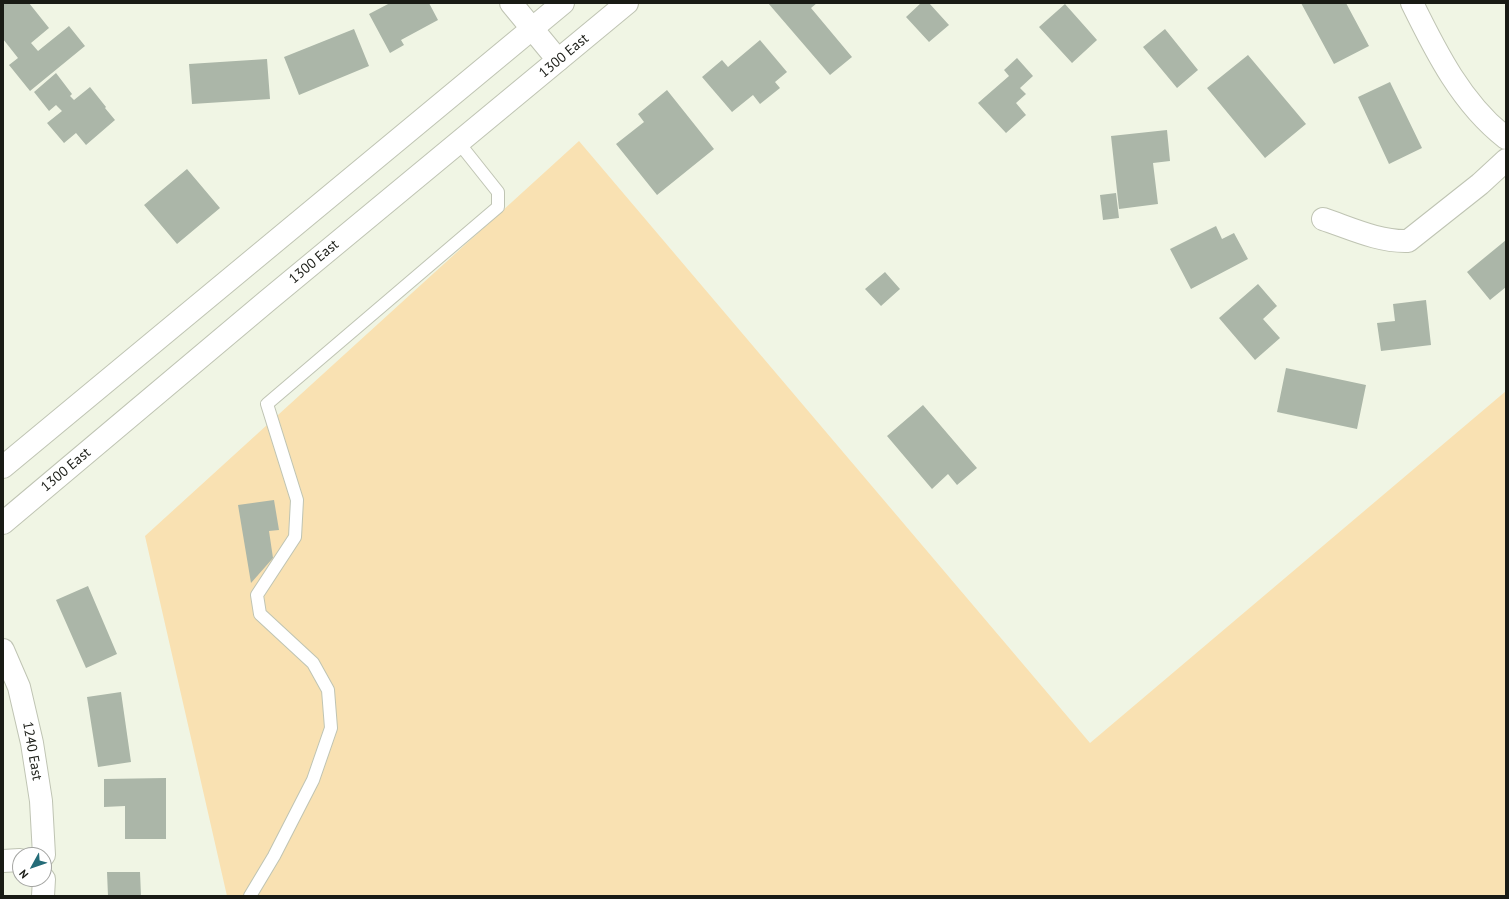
<!DOCTYPE html>
<html>
<head>
<meta charset="utf-8">
<style>
	body { margin:0 }
	#map { position:relative; width:1509px; height:899px; overflow:hidden; background:#f0f5e4; font-family:"PT Sans",sans-serif }
	canvas { display:block }
	.frame { position:absolute; inset:0; border:4px solid #191b15; pointer-events:none }
	.north { position:absolute; left:12px; top:847px; width:40px; height:40px; box-sizing:border-box; background:#fff; border:1px solid #a3a4a1; border-radius:50%; rotate:230deg; font-size:11px; font-weight:700; line-height:16px; text-align:center; color:#191b15 }
	.north::after { content:''; display:block; margin:auto; width:14px; height:18px; background:#246c78; clip-path:polygon(50% 0,100% 100%,50% 72%,0 100%) }
</style>
</head>
<body>
<div id="map">
<canvas width="1509" height="899"></canvas>
<div class="frame"></div>
<div class="north">N</div>
</div>
<script>
const ctx = document.querySelector('canvas').getContext('2d');
ctx.lineJoin = 'round';
function fill(path, color) { ctx.fillStyle = color; ctx.fill(path, 'evenodd'); }
function stroke(path, color, width, dash) { ctx.strokeStyle = color; ctx.lineWidth = width; ctx.lineCap = dash ? 'butt' : 'round'; ctx.setLineDash(dash || []); ctx.stroke(path); }
function write(font, color, halo, rows, align = 'center') {
  ctx.font = font + ' "PT Sans",sans-serif'; ctx.lineWidth = 3; ctx.setLineDash([]); ctx.textBaseline = 'middle'; ctx.strokeStyle = halo; ctx.fillStyle = color; for (const [text, x, y, turn = 0] of rows) {
    ctx.save(); ctx.translate(x, y); ctx.rotate((+turn || 0) * Math.PI / 180); ctx.textAlign = isNaN(turn) ? turn : align; if (halo) ctx.strokeText(text, 0, 0); ctx.fillText(text, 0, 0); ctx.restore();
  }
}
const green = new Path2D(`
	M579 141 1090 743 1506 391V896H227L145 536Z`);
const building = new Path2D(`
	M3 3H29L49 28 31 43 38 51 69 26 85 46 30 91 9 65 18 58 3 39Z
	M390 3H429L438 20 401 40 404 45 390 53 369 14Z
	M768 3H817L811 8 852 57 830 75Z
	M921 3H929L949 25 929 42 906 17Z
	M1301 3H1346L1369 46 1334 64Z
	M1065 4 1097 40 1072 63 1039 27Z
	M354 29 369 66 299 95 284 57Z
	M1165 29 1198 70 1177 88 1143 47Z
	M760 40 787 72 775 82 780 88 760 104 753 95 732 112 702 77 722 60 728 67Z
	M1248 55 1306 124 1265 158 1207 88Z
	M1017 58 1033 76 1020 88 1026 94 1016 103 1026 115 1006 133 978 103 1009 76 1004 70Z
	M267 59 270 99 192 104 189 64Z
	M56 73 72 94 70 96 74 100 90 87 106 107 105 108 115 120 86 145 76 133 64 143 47 123 62 111 56 105 49 111 34 92Z
	M1390 82 1422 148 1389 164 1358 97Z
	M667 90 714 149 657 195 616 144 644 122 638 114Z
	M1167 130 1170 161 1153 163 1158 204 1119 209 1111 136Z
	M187 169 220 208 177 244 144 205Z
	M1116 193 1119 218 1103 220 1100 195Z
	M1216 226 1222 239 1234 233 1248 259 1191 289 1170 249Z
	M1506 240V287L1490 300 1467 272Z
	M885 272 900 289 881 306 865 289Z
	M1258 284 1277 306 1263 319 1280 338 1255 360 1219 318Z
	M1426 300 1431 345 1381 351 1377 323 1395 321 1393 304Z
	M1286 368 1366 385 1357 429 1277 412Z
	M923 405 977 468 957 485 948 474 932 489 887 436Z
	M274 500 279 530 269 531 273 558 251 583 238 505Z
	M88 586 117 654 86 668 56 600Z
	M121 692 131 762 98 767 87 697Z
	M166 778V839H125V806L104 807V779Z
	M107 872H140L141 896H108Z`);
const lane = new Path2D(`
	M250 896 274 856 313 780 331 728 328 690 313 663 260 614 257 595 295 537 297 500 267 404 498 207V192L459 143`);
const street = new Path2D(`
	M511 3 558 60
	M1412 3C1436 52 1462 104 1506 138
	M1323 219C1350 228 1379 242 1408 241L1480 184 1506 160
	M3 650 19 687 32 743 41 801 44 855
	M3 861 20 860
	M43 896 44 879`);
const primary = new Path2D(`
	M3 467 563 3
	M3 523 267 301 627 3`);
const streetNames = [
	["1300 East",564,56,-40],
	["1300 East",314,262,-40],
	["1300 East",66,470,-40],
	["1240 East",32,751,80]
];
fill(green, '#f9e1b2');
fill(building, '#abb6a8');
stroke(lane, '#bfc4b3', 14);
stroke(street, '#bfc4b3', 24);
stroke(primary, '#bfc4b3', 24);
stroke(lane, '#fff', 12);
stroke(street, '#fff', 22);
stroke(primary, '#fff', 22);
write('14px', '#191b15', '#fff', streetNames);
</script>
</body>
</html>
